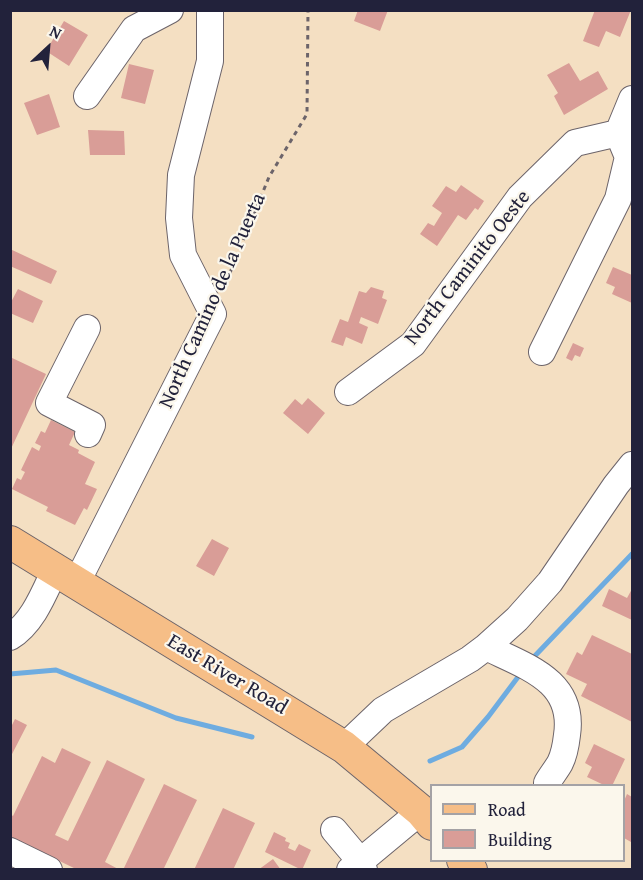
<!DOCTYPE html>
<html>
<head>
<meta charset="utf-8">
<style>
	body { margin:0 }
	#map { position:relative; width:643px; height:880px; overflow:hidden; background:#f4dfc2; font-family:"Gentium Book Plus",serif }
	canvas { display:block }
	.frame { position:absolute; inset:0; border:12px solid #22223b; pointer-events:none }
	.legend { position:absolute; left:430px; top:784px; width:195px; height:78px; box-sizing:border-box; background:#fbf7ec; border:2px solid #a4a2a5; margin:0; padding:8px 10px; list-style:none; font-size:18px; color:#22223b }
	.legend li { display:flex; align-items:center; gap:12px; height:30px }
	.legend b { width:30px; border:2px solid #a4a2a5 }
	.north { position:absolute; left:18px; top:18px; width:60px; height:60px; -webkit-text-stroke:4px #fbf7ec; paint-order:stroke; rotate:26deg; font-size:16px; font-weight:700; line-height:24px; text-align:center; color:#22223b }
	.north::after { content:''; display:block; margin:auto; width:21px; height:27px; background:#22223b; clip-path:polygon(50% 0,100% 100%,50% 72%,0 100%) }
</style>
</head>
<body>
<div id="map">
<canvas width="643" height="880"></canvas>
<div class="frame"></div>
<ul class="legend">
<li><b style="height:8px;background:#f6be87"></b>Road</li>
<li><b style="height:16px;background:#d99d97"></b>Building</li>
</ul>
<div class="north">N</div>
</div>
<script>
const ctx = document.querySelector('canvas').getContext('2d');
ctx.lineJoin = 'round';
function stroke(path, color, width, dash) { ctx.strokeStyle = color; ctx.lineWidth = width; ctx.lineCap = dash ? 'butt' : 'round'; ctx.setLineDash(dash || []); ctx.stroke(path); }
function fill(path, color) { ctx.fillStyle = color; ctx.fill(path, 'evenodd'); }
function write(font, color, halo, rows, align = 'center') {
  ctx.font = font + ' "Gentium Book Plus",serif'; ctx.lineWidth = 4.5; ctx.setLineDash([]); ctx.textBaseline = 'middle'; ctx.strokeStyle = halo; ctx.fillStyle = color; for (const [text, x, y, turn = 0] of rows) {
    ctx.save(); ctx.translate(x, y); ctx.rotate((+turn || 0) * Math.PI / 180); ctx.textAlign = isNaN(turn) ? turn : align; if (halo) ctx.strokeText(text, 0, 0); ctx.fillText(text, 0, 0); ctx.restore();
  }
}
const stream = new Path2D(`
	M530 661 632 554
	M10 674 56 670 176 718 252 737
	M430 761 462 747 488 717 521 673`);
const building = new Path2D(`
	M358 10H388L380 31 354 21Z
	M595 10H631L620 37 606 31 599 47 583 41Z
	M64 21 88 35 69 66 46 51Z
	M569 63 580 81 598 71 608 89 564 115 554 96 558 93 547 75Z
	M129 64 154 70 145 104 121 98Z
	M49 94 60 127 37 135 24 103Z
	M88 130 124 131 125 155H90Z
	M461 185 484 201 478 210 475 208 466 220 458 215 437 246 420 234 428 223 434 226 442 213 432 206 446 186 456 192Z
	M10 249 57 271 51 284 10 266Z
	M613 267 632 275V303L612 294 615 287 606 283Z
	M371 287 384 291 382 298 387 300 378 324 361 317 359 323 368 327 362 344 346 337 343 346 331 342 340 319 348 322 359 291 366 293Z
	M18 289 43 301 33 323 10 313V304Z
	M573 343 584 348 580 357 575 355 572 361 566 358Z
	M10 357 46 374 10 451Z
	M308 398 325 413 308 434 283 413 295 399 302 405Z
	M51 420 75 432 69 445 79 450 78 453 95 462 85 484 97 489 87 510 84 508 75 525 46 511 48 507 12 489 17 478 21 480 25 472 21 470 32 447 39 451 41 446 35 443 41 431 45 433Z
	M212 539 229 548 214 576 196 566Z
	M609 589 627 598 632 589V620L602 606Z
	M592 635 632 654V722L581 696 587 684 566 674 577 652 582 655Z
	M15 719 27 725 10 758V729Z
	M594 744 625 759 612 786H606L587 777 592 767 585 763Z
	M62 748 91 762 55 835 68 841 107 760 145 779 105 862 120 870H78L10 837V814L13 816 42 756 55 763Z
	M164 784 197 800 164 868 167 870H123Z
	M627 794 632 797 631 842 624 838V801Z
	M223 808 255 823 233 870H194Z
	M274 832 286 838 285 841 290 843 288 848 295 851 299 844 311 850 302 870 265 852Z
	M273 859 281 870H258Z`);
const path = new Path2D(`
	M223 290 269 177 307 114 308 10`);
const minor = new Path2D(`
	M87 96 134 29 170 10
	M618 133 632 99
	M87 328 49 403 92 425 88 434
	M542 352 618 199 628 157 618 133
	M348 392 413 344 520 197 575 143 618 133
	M76 584 213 314 183 255 179 218 181 175 210 61V10
	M10 637C33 623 44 593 55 570
	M486 647C527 667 575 681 567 735 566 744 564 755 560 763 556 770 551 776 547 783
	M344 747 383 710 470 659 486 647 517 619 550 582 616 485 632 465
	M334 830 361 862 364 870
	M10 851 49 870
	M350 870 421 811`);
const major = new Path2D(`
	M10 542 344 747 421 811 432 824
	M463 860 471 870`);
const streetNames = [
	["North Caminito Oeste",468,268,-52],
	["North Camino de la Puerta",213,301,-66],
	["East River Road",227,675,31]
];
stroke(stream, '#6eace0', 5);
fill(building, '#d99d97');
stroke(minor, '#6c646a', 28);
stroke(major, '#6c646a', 34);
stroke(path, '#6c646a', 3, [4.5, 4.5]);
stroke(minor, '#fff', 26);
stroke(major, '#f6be87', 32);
write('21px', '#22223b', '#fbf7ec', streetNames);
</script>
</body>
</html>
